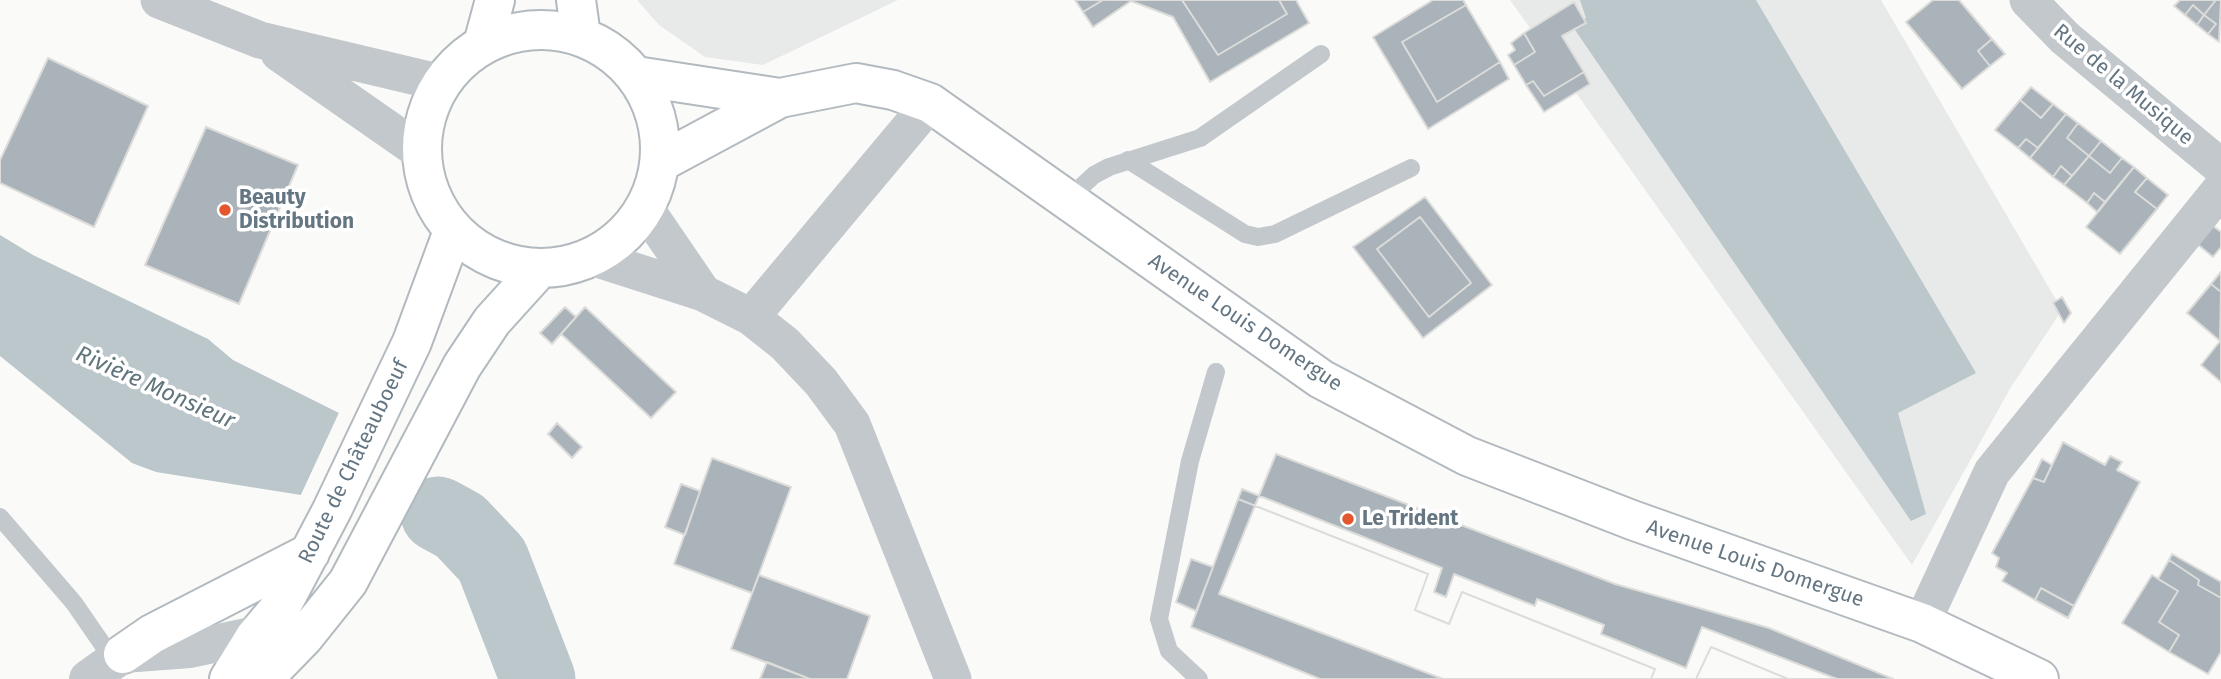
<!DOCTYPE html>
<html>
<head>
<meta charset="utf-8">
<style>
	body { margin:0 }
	canvas { display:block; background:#fafaf8 }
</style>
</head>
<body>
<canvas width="2221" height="679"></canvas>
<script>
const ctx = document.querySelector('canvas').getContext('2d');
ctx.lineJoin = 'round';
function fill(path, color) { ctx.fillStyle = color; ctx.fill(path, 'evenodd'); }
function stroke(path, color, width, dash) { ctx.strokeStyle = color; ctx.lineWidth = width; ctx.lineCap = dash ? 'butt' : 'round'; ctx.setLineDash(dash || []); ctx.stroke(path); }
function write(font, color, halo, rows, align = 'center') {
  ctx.font = font + ' "Fira Sans",sans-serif'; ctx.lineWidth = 7; ctx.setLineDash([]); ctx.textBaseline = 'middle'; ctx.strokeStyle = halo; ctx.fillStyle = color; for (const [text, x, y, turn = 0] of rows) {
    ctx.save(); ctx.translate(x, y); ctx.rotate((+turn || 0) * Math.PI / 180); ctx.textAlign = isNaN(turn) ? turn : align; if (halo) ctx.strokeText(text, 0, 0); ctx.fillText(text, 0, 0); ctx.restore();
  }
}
const built = new Path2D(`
	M637 0H898L763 65 705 57 659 25Z
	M1510 0H1881L2062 310 2011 387 1912 565Z`);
const water = new Path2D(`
	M1580 0H1756L1976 373 1898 413 1926 514 1911 521 1573 27 1586 18Z
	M0 235 33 255 208 339 233 360 339 413 301 495 156 472 132 463 0 356Z`);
const pier = new Path2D(`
	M339 413 342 415 304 497 301 495Z`);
const river = new Path2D(`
	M438 514 460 526 492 560 538 679`);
const building = new Path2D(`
	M1075 0H1103L1083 12Z
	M1103 0H1182L1218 55 1287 14 1279 0H1296L1309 23 1210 82 1173 17 1131 1 1093 27 1083 12Z
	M1182 0H1279L1287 14 1218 55Z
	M1433 0H1463L1466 5 1402 42 1437 102 1500 62 1509 79 1428 129 1373 37Z
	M1933 0H1959L1992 39 1978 51 1990 66 1962 89 1906 22Z
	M2180 0H2216L2204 15 2193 5 2185 15 2174 6Z
	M2216 0H2221L2219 42 2208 34 2216 24 2204 15Z
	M1574 2 1586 23 1562 36 1584 72 1544 96 1533 81 1526 85 1514 65 1535 52 1524 33Z
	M1466 5 1500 62 1437 102 1402 42Z
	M2193 5 2204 15 2197 25 2185 15Z
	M2204 15 2216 24 2208 34 2197 25Z
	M1524 33 1535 52 1514 65 1508 55 1515 50 1511 43Z
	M1992 39 2005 54 1990 66 1978 51Z
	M48 58 148 106 94 227 0 183V160Z
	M1584 72 1590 84 1544 112 1526 85 1533 81 1544 96Z
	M2031 87 2053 104 2041 118 2020 100Z
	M2020 100 2041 118 2053 104 2066 114 2038 148 2026 139 2018 148 1995 130Z
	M2066 114 2078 123 2067 138 2089 156 2072 176 2061 166 2053 177 2030 158Z
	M2078 123 2101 141 2089 156 2067 138Z
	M206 127 298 165 239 304 145 265Z
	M2026 139 2038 148 2030 158 2018 148Z
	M2101 141 2122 158 2110 173 2089 156Z
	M2089 156 2110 173 2122 158 2134 167 2105 202 2094 193 2087 203 2064 185Z
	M2061 166 2072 176 2064 185 2053 177Z
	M2134 167 2147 178 2135 192 2157 209 2120 254 2086 227Z
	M2147 178 2168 195 2157 209 2135 192Z
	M2094 193 2105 202 2097 212 2087 203Z
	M1425 197 1492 285 1423 338 1353 247ZM1420 217 1471 283 1429 317 1377 249Z
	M1420 217 1471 283 1429 317 1377 249Z
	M2212 225 2221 232V247L2213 257 2196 243Z
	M2221 272V292L2211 284Z
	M2211 284 2221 292 2220 341 2187 313Z
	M2062 297 2071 313 2064 323 2053 303Z
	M565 307 576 317 552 344 540 333Z
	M585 307 676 392 651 418 561 334Z
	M2221 340V382L2201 365Z
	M557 423 582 447 572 458 548 434Z
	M2063 442 2105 465 2110 456 2122 462 2117 470 2140 482 2074 606 2041 588 2035 600 2002 581 2007 573 1996 567 1999 558 1992 553 2033 478 2044 482Z
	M1276 454 1615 584 1769 628 1893 679H1443L1219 594Z
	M712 458 791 487 752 593 674 564Z
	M2042 459 2052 465 2044 482 2033 478Z
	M681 484 700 491 685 535 665 527Z
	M1242 489 1442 568 1434 592 1446 597 1454 574 1535 606 1537 599 1604 625 1601 634 1686 668 1702 627 1837 679H1788L1711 647 1696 679H1651L1655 669 1462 592 1449 624 1415 610 1428 574 1238 499Z
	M1238 499 1428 574 1415 610 1449 624 1462 592 1655 669 1651 679H1320L1191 627Z
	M2172 554 2221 582V598L2198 585 2199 580 2169 560Z
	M1191 559 1213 567 1196 611 1176 602Z
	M2169 560 2199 580 2198 585 2221 598V652L2208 674 2169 652 2179 635 2159 622 2178 591 2158 579Z
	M759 575 870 616 847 679H810L731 649Z
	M2152 575 2178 591 2159 622 2179 635 2169 652 2122 623Z
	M2041 588 2074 606 2068 618 2035 600Z
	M1711 647 1788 679H1696Z
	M767 662 810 679H760Z`);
const service = new Path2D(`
	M1128 160 1245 234 1258 237 1275 234 1411 168
	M1068 199 1094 175 1109 167 1200 138 1321 54
	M0 517 74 603 114 661
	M1199 679 1169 651 1159 619 1190 461 1216 372`);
const minor = new Path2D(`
	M159 0 260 40 442 83
	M2028 0 2065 38 2221 167
	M279 53 421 152
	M645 208 703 293
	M591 257 703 293 751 317 785 344 821 382 852 424 953 679
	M751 317 930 103
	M1922 623 1992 472 2221 189`);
const tertiary = new Path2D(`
	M88 679 123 654 190 649 279 630`);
const secondary = new Path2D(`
	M576 0 581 36
	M422 149a119 119 0 1 1 238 0a119 119 0 1 1-238 0Z
	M483 44 495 0
	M636 76 780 98
	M659 163 780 98 856 83 893 90 930 103 1321 379 1467 456 1632 520 1922 623 2039 679
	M123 654 152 634 310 553
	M229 679 255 637 282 605 332 510 412 342 453 231
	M263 679 304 637 348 582 462 366 492 321 540 268`);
const markers = [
	[225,210,7,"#e4572e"],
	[1348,519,7,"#e4572e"]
];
const streetNames = [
	["Rue de la Musique",2123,85,40],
	["Avenue Louis Domergue",1245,323,34],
	["Route de Châteauboeuf",354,462,-64],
	["Avenue Louis Domergue",1755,564,19]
];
const poiNames = [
	["Beauty",239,198],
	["Distribution",239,222],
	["Le Trident",1362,519]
];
const waterNames = [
	["Rivière Monsieur",155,388,24]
];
fill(built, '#e8e9e9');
fill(water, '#bbc7cb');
fill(pier, '#fafaf8');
stroke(river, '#bbc7cb', 75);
fill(building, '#aab3b9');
stroke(building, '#dcdcda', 2);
stroke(secondary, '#b3babf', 42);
stroke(service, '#c3c8cc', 18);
stroke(minor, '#c3c8cc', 37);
stroke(tertiary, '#c3c8cc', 38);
stroke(secondary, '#fff', 38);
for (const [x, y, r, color] of markers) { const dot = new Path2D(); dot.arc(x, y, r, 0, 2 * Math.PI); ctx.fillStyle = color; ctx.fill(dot); stroke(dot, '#fff', 2.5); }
write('21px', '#657683', '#fff', streetNames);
write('bold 21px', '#657683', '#fff', poiNames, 'left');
write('italic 23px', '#60757c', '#fff', waterNames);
</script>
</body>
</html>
